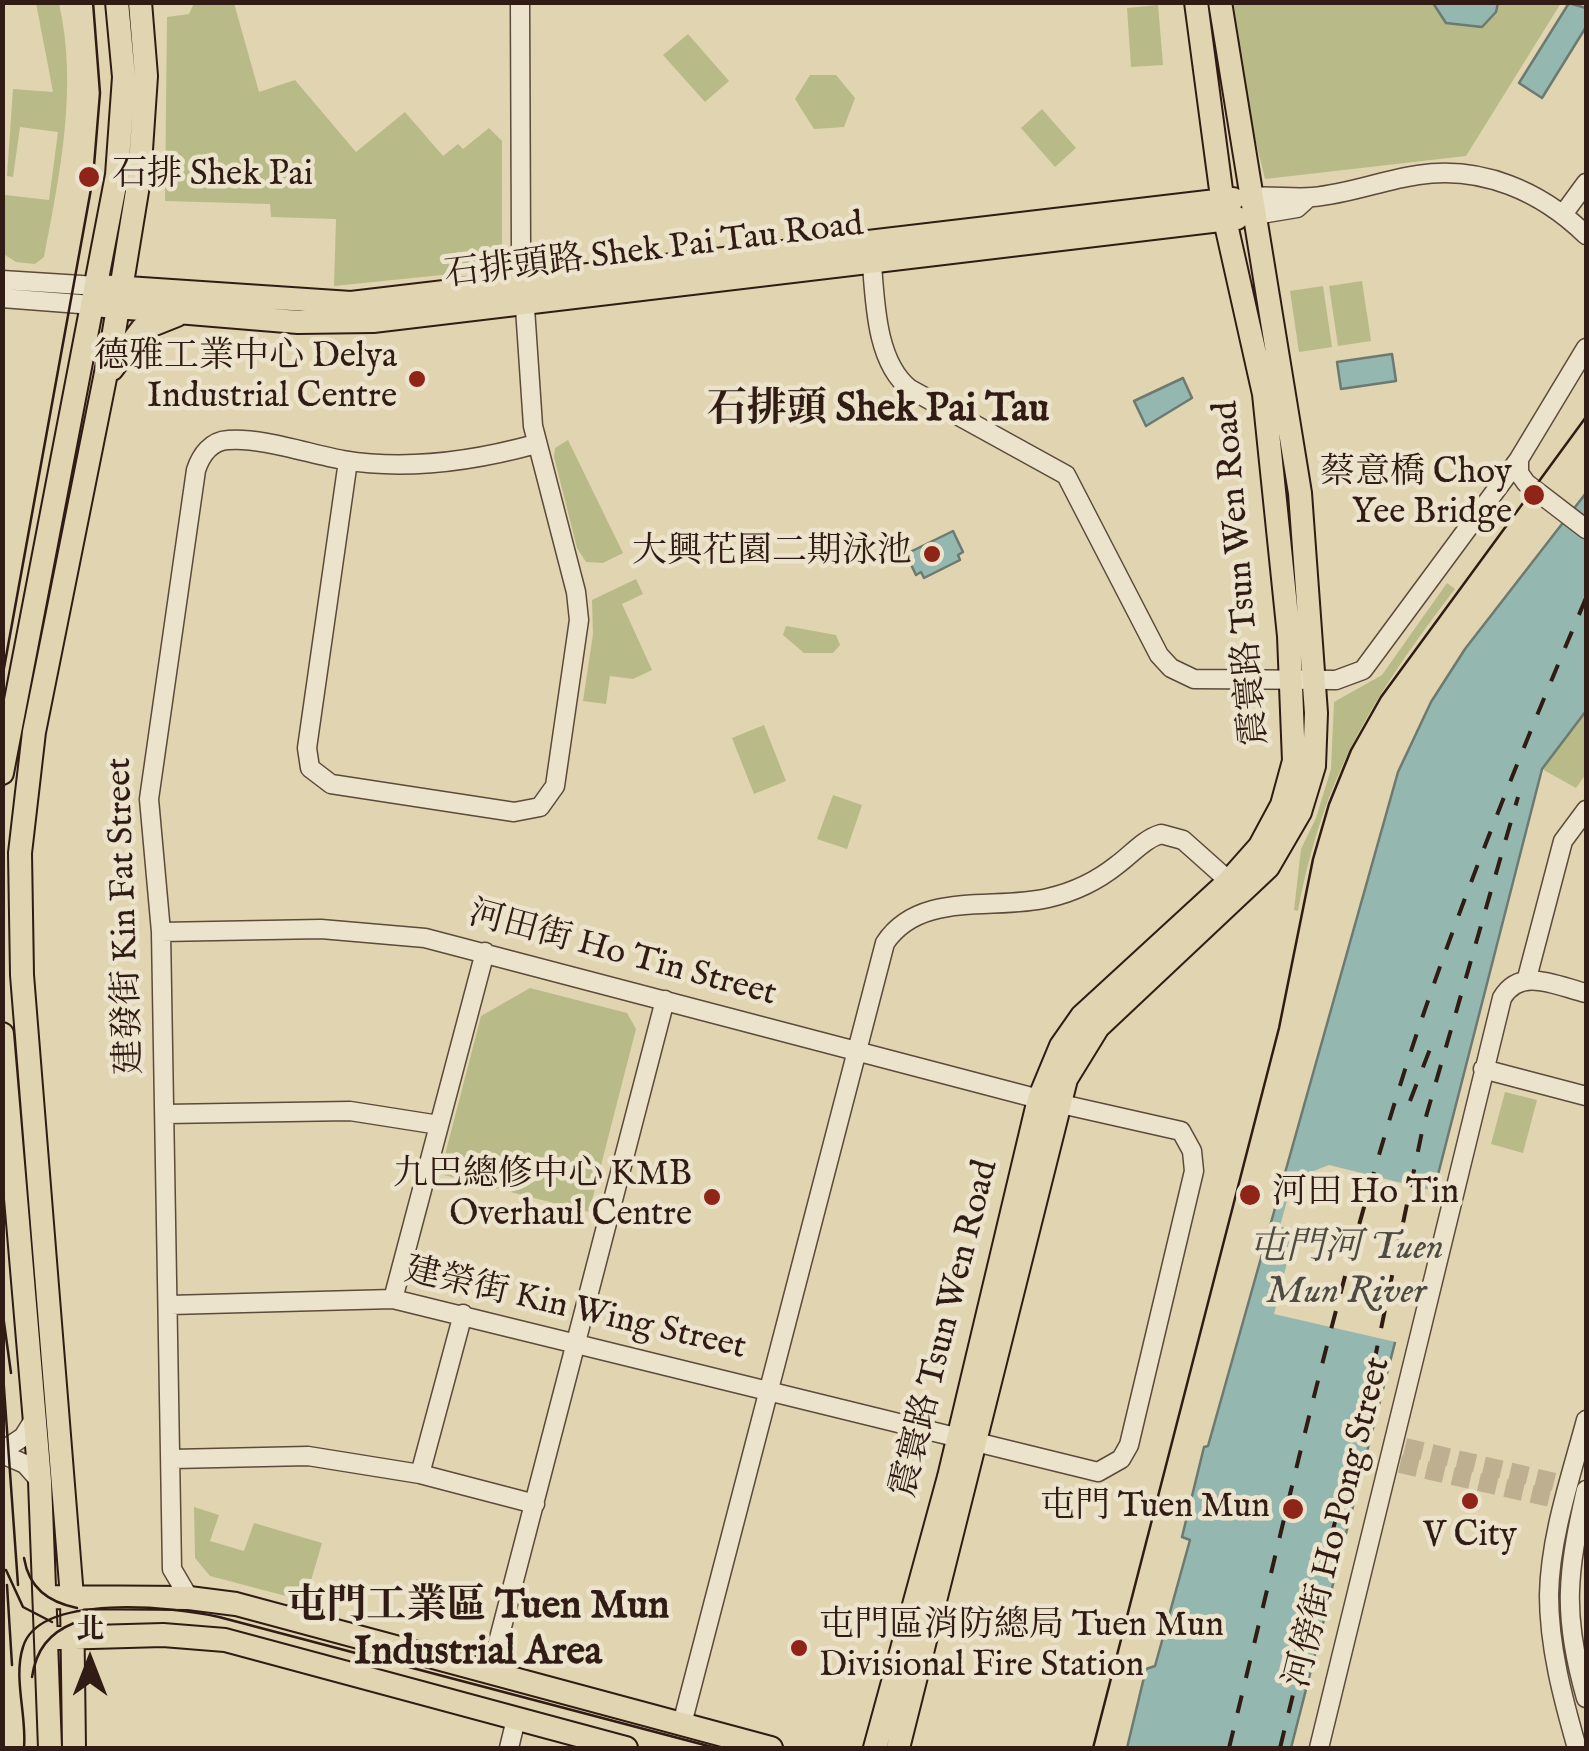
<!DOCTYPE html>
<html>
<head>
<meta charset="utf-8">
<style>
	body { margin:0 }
	#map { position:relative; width:1589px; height:1751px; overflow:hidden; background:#e1d4b0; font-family:"IM FELL English","Noto Serif TC",serif }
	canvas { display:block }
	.frame { position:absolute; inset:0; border:5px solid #301c14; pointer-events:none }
	.north { position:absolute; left:40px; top:1611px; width:100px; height:100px; -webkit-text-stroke:8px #ece3cc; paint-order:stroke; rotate:0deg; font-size:28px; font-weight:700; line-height:40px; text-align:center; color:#301c14 }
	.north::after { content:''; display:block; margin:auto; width:35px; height:45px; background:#301c14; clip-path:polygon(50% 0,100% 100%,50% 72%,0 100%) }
</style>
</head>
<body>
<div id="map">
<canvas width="1589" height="1751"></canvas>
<div class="frame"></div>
<div class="north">北</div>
</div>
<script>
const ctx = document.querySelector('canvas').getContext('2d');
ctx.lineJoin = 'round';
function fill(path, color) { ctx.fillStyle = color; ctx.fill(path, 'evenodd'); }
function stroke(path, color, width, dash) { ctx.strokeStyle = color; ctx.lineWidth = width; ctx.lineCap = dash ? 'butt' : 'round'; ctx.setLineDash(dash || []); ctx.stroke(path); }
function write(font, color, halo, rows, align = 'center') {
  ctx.font = font + ' "IM FELL English","Noto Serif TC",serif'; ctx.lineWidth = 9; ctx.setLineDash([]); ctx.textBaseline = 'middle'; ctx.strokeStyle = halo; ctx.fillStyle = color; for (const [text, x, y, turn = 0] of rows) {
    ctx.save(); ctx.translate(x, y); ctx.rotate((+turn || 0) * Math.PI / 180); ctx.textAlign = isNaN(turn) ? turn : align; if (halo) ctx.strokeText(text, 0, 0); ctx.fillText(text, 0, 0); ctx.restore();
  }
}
const green = new Path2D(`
	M36 3H59C78 88 60 173 44 257L35 264 16 262 5 255V195L49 200 58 132 20 127 13 177 7 176 13 89 53 92Z
	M194 3H234L259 92 295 80 356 152 405 112 443 156 458 144 463 149 489 128 502 141V262L491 270 334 286 336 219 271 217 270 204 165 201 167 17 189 14Z
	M1231 3H1561L1466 156 1265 179 1243 89Z
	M1158 5 1163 65 1131 67 1127 8Z
	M688 34 729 81 705 102 663 55Z
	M810 75H836L855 98 844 127 814 129 795 99Z
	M1042 109 1076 148 1055 167 1021 128Z
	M1362 281 1371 341 1338 346 1329 286Z
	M1323 286 1332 347 1299 352 1290 291Z
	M568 440 623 553 603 563 586 562 577 548 554 457 555 448Z
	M636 579 643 594 622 604 652 670 633 679 610 676 606 704 583 701 593 634 592 600Z
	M1447 583 1455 589C1372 698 1324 774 1298 911L1294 910 1301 849 1316 818 1331 769 1334 702 1382 675Z
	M786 626 836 635 840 645 833 653H804L783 635Z
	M1586 713V774L1576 788 1542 769Z
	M764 725 786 781 754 794 732 738Z
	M833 795 862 805 847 849 817 839Z
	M530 988 627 1013 636 1029 589 1212 440 1174 481 1016Z
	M1505 1092 1537 1100 1523 1153 1491 1144Z
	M194 1507 219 1515 210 1541 244 1551 254 1523 322 1543 305 1601 210 1576 195 1558Z`);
const water = new Path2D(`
	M1433 3V2L1498 3 1496 12 1482 27 1446 23Z
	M1569 3 1586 8V27L1542 98 1519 83Z
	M1392 354 1396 381 1341 389 1337 362Z
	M1183 378 1192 398 1146 426 1134 401Z
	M1586 493V711L1542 769 1291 1748H1127L1146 1669 1155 1666 1190 1540 1182 1537 1204 1447 1208 1446 1398 772 1431 702 1465 649Z
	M953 531 963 552 958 555 960 560 924 578 921 572 916 575 906 554Z`);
const pier = new Path2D(`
	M1329 1165 1438 1192 1400 1343 1274 1314 1295 1231 1280 1226 1293 1179Z`);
const minorTunnel = new Path2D(`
	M1405 1447 1555 1482
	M1400 1464 1550 1498`);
const minor = new Path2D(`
	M1251 197C1272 195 1293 199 1313 197 1349 194 1383 180 1418 175 1482 165 1542 192 1586 235
	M1564 213 1586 183
	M1255 215 1297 208 1308 198
	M871 252C875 295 874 361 910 389L1066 475 1159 655 1171 668 1194 679 1336 680 1363 670 1519 459 1586 348
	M2 280 97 286
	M2 298 93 305
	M1519 459V473L1526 483 1586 529
	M348 461 307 748 310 768 331 784 514 812 540 807 555 786 579 620 576 592 533 426 521 249 520 2
	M161 932 321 929 425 938 1039 1099 1181 1131 1192 1151 1194 1171 1129 1445 1121 1459 1098 1472 393 1299 170 1305
	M1527 978 1563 841 1586 810
	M1483 1069 1586 1096
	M166 1114 350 1111 439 1125
	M393 1299 485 952
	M2 1451 23 1437 35 1418
	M2 1454 25 1464 40 1481
	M173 1459 308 1456 420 1474 463 1314
	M420 1474 535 1504
	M1586 1490C1567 1574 1562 1614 1586 1698
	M189 1598 172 1569 161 932 149 799 196 470C201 455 211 441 228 440 260 437 310 454 343 460 408 471 474 461 536 444
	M490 1673 665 1000
	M682 1724 885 943C920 890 994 911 1048 898 1074 892 1097 881 1117 865 1132 854 1144 839 1161 834L1183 840 1229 881
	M509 1748 516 1719
	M1319 1748 1502 998C1520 966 1557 986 1586 993
	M1577 1748C1563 1699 1549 1647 1549 1595 1550 1537 1571 1476 1586 1420`);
const major = new Path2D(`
	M97 286 351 303 1233 199
	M93 305 298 322 373 321 1237 218
	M112 369 142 329 177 315
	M2 773 117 175 124 77 117 2
	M2 1034 40 1481 50 1748
	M46 1597 189 1598 236 1604 771 1748
	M57 1638 163 1635 225 1640 626 1748
	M74 1748 72 1597 22 975 20 853 34 732 113 338 139 179 146 76 140 2
	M875 1748 949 1477 1039 1099 1061 1046 1082 1016 1229 881 1260 846 1282 805 1294 761 1289 636 1264 394 1225 220 1196 2
	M898 1748 1066 1079 1098 1027 1268 867 1300 812 1314 766 1316 713 1300 493 1220 2`);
const tram = new Path2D(`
	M2 679 93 178 100 93 93 2
	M2 1308 11 1373
	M2 1360 18 1585
	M24 1558C29 1588 48 1602 77 1608
	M6 1570 23 1607 52 1622
	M7 1585 12 1665
	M32 1677C36 1650 49 1633 74 1623
	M24 1748C27 1716 13 1678 23 1647 39 1592 176 1607 219 1617L716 1748
	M1093 1748 1279 1028 1313 859 1329 804 1351 750 1381 697 1586 417`);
const rail = new Path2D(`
	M1410 1101 1435 1036
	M1229 1748C1286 1515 1337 1280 1411 1051 1462 897 1523 747 1586 598
	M1280 1748 1376 1353 1423 1127 1518 797`);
const markers = [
	[89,177,12,"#8f2418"],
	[417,379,10,"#8f2418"],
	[1534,495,12,"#8f2418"],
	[932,554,10,"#8f2418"],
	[1250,1195,12,"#8f2418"],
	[712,1197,10,"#8f2418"],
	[1470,1501,10,"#8f2418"],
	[1293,1509,12,"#8f2418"],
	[799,1648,10,"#8f2418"]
];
const poiNames = [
	["石排 Shek Pai",112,177,"left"],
	["德雅工業中心 Delya",397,359],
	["Industrial Centre",397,399],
	["蔡意橋 Choy",1512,475],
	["Yee Bridge",1512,515],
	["大興花園二期泳池",912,554],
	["九巴總修中心 KMB",692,1177],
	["Overhaul Centre",692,1217],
	["河田 Ho Tin",1272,1195,"left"],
	["屯門 Tuen Mun",1270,1509],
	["V City",1470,1538,"center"],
	["屯門區消防總局 Tuen Mun",819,1628,"left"],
	["Divisional Fire Station",819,1668,"left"]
];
const streetNames = [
	["石排頭路 Shek Pai Tau Road",654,252,-7],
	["震寰路 Tsun Wen Road",1243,573,-95],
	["建發街 Kin Fat Street",127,916,-92],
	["河田街 Ho Tin Street",622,956,15],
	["建榮街 Kin Wing Street",575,1311,13],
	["震寰路 Tsun Wen Road",947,1329,-76],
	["河傍街 Ho Pong Street",1340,1523,-76]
];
const waterNames = [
	["屯門河 Tuen",1346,1250],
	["Mun River",1346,1294]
];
const quarterNames = [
	["石排頭 Shek Pai Tau",878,412],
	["屯門工業區 Tuen Mun",478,1609],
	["Industrial Area",478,1655]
];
fill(green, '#b8bb87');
fill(water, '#94b8af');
stroke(water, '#6c7a71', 2.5);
fill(pier, '#e1d4b0');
stroke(minorTunnel, '#beaf91', 18, [18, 9]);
stroke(minor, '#5c4a3b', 21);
stroke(major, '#301c14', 26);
stroke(minor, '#ece3cc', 18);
stroke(major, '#e1d4b0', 22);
stroke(tram, '#301c14', 2.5);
stroke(rail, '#301c14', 4, [18, 18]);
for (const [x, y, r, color] of markers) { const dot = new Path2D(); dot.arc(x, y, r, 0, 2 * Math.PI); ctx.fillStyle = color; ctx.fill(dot); stroke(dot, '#ece3cc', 4); }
write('35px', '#301c14', '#ece3cc', poiNames, 'right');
write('35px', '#301c14', '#ece3cc', streetNames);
write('italic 38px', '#4e4b42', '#ece3cc', waterNames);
write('bold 40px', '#301c14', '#ece3cc', quarterNames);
</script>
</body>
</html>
